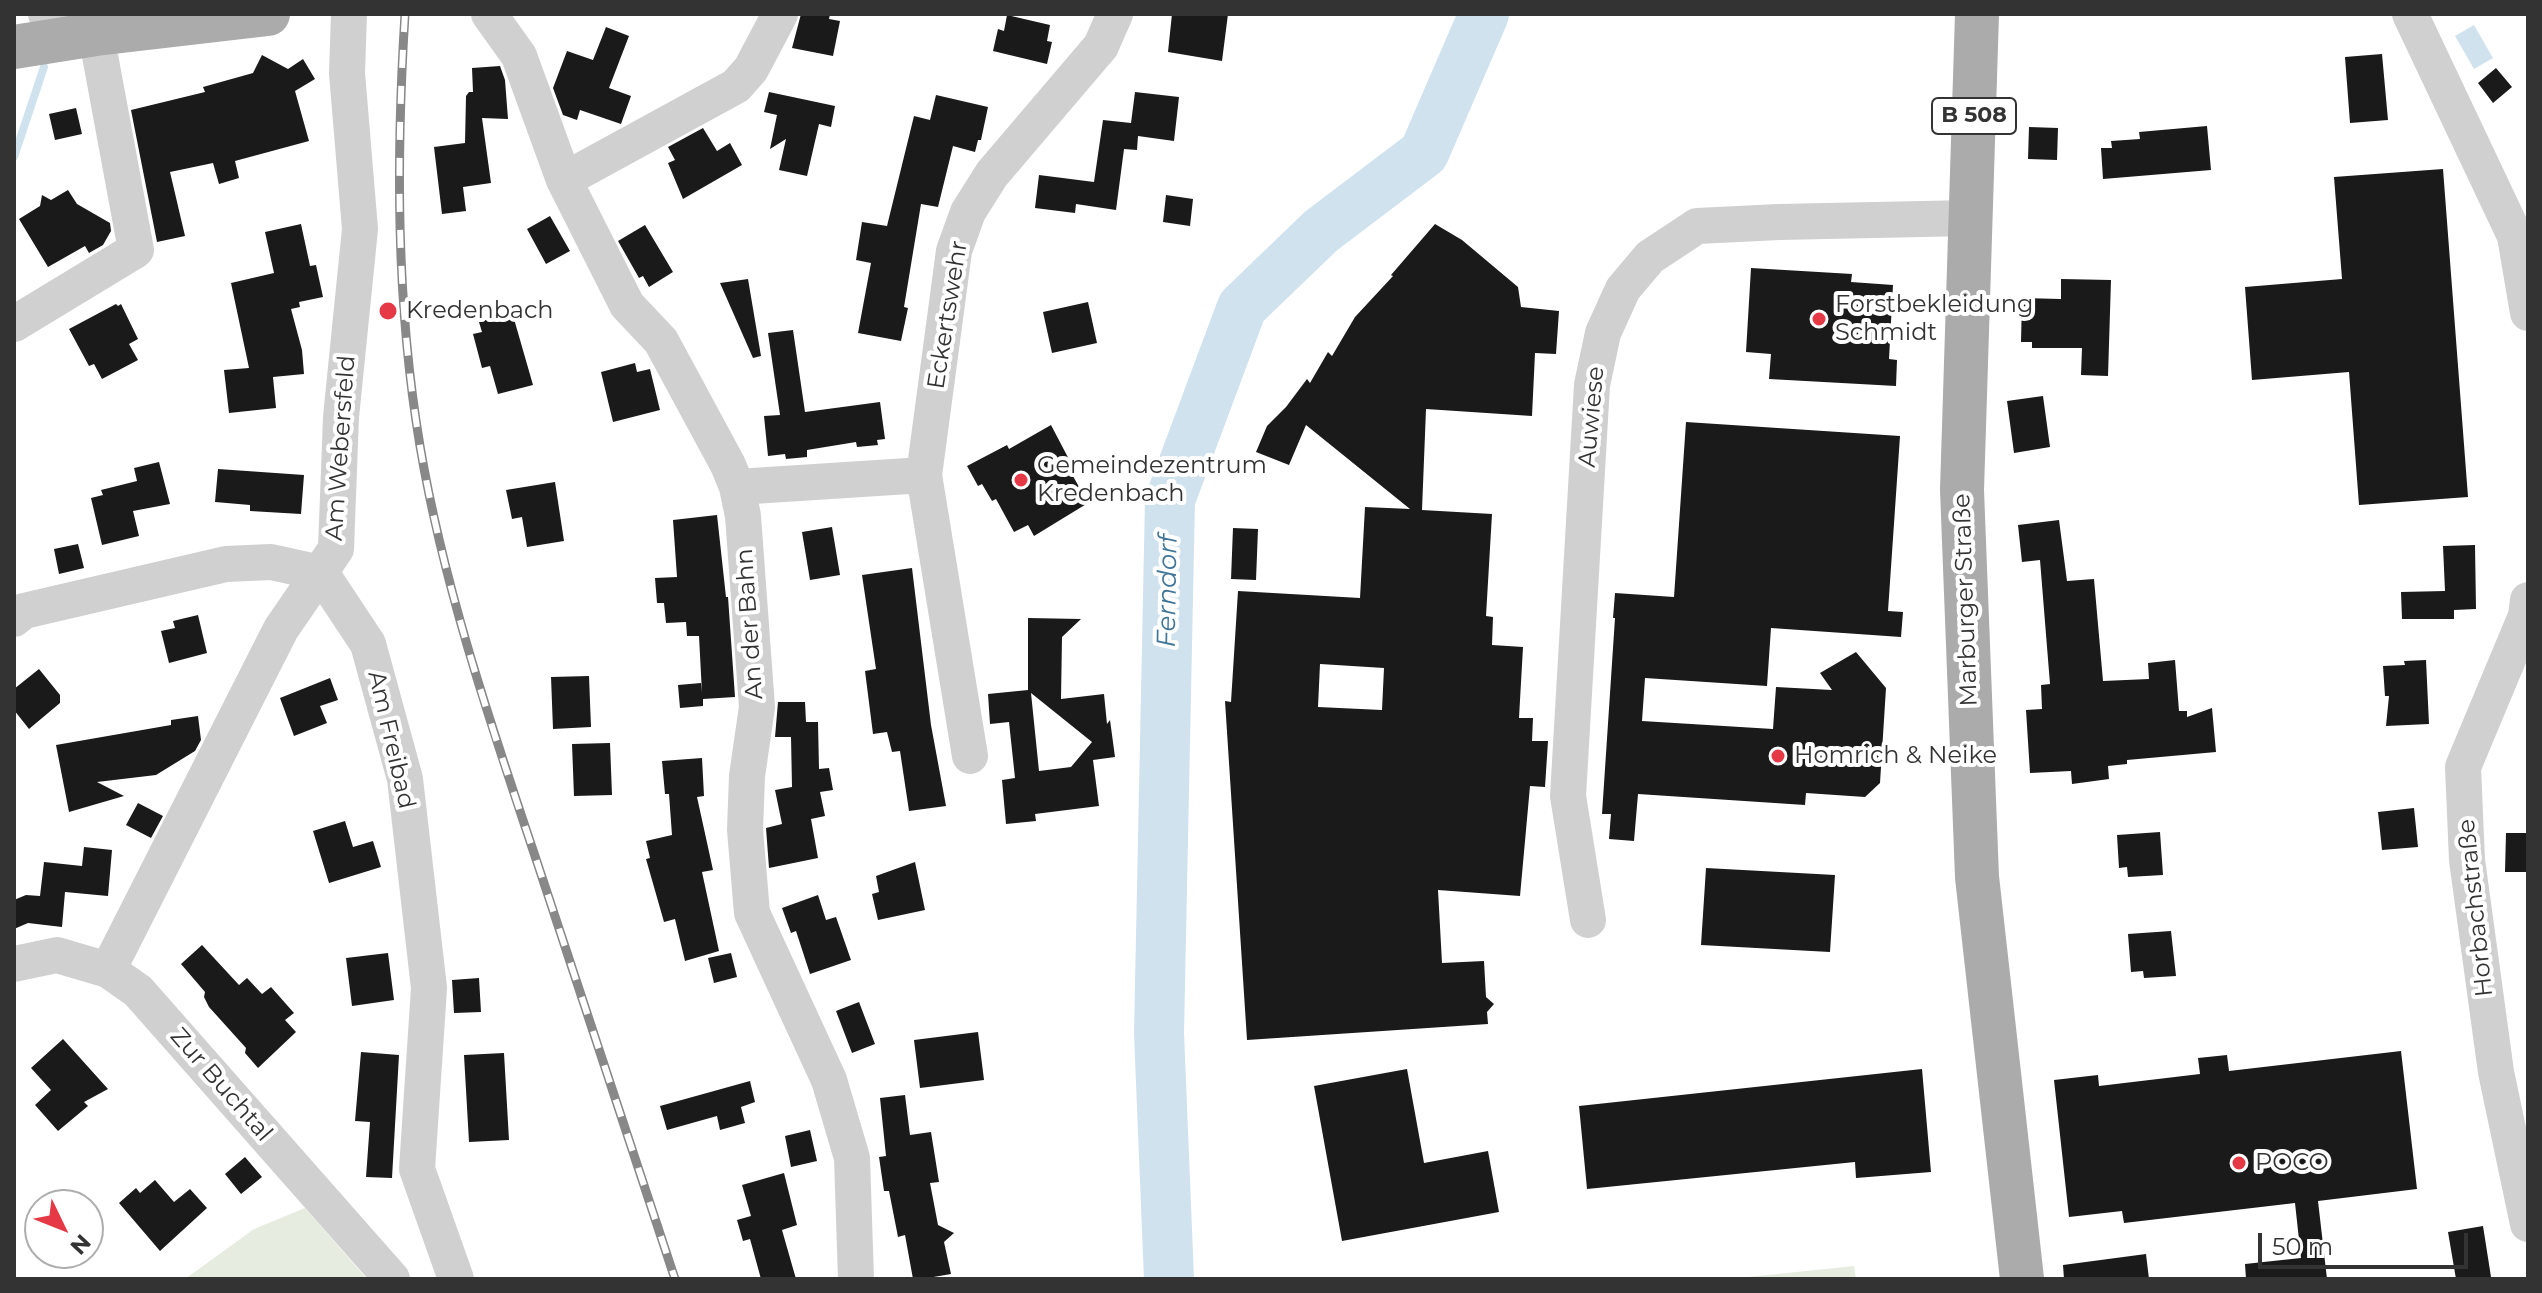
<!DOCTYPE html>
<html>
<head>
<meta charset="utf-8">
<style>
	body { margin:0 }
	#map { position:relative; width:2542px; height:1293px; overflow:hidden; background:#fff; font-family:Montserrat,sans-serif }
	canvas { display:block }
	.frame { position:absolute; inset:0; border:16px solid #333; pointer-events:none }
	.north { position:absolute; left:24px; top:1189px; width:80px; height:80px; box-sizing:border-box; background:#fff; border:2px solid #adadad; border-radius:50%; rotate:133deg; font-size:22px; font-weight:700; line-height:32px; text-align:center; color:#333 }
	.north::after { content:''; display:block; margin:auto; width:28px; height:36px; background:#e63946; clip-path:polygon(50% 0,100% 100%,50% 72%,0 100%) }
	.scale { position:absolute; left:2258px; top:1233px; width:210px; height:36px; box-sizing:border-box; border:4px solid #333; border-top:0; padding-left:10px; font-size:24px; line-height:28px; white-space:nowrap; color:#333; -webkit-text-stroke:6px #fff; paint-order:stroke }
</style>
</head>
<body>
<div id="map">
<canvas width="2542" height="1293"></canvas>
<div class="frame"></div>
<div class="north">N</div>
<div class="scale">50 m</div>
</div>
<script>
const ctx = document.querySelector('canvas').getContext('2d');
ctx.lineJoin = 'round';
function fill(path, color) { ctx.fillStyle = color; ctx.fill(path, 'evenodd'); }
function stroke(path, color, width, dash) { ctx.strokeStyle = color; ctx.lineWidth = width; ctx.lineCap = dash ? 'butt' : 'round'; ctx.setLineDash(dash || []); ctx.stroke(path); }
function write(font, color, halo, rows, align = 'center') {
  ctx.font = font + ' Montserrat,sans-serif'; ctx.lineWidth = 8; ctx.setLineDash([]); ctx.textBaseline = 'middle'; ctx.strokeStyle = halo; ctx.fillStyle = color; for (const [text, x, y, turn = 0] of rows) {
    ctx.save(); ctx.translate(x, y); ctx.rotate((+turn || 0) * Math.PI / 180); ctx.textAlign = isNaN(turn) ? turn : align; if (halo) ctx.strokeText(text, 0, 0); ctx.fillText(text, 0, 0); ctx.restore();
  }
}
const green = new Path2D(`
	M305 1208 367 1279H185L254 1229Z
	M1854 1266 1856 1279H1728H1729Z`);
const water = new Path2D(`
	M2474 25 2493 58 2474 69 2455 36Z`);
const stream = new Path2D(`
	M14 157 44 67`);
const river = new Path2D(`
	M1169 1279 1159 1033 1170 500 1242 307 1321 231 1424 153 1484 14`);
const building = new Path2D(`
	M801 14H830L829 19 840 21 833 56 792 48Z
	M1172 14H1228L1222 61 1168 52Z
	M1007 15 1050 25 1047 41 1052 42 1047 64 993 51 998 29 1004 31Z
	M606 27 629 36 609 88 631 96 621 124 580 110 577 120 563 115 553 88 567 51 593 60Z
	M2382 54 2388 120 2350 123 2345 57Z
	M262 55 288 69 303 59 315 79 295 91 309 141 235 161 239 178 219 184 213 163 170 172 185 236 157 242 131 110 205 92 203 87 253 73Z
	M500 66 505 80 508 119 482 118 491 183 463 187 466 211 442 214 434 147 465 143 466 96 469 92H473L472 68Z
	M2496 68 2512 87 2493 103 2478 83Z
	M769 92 835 106 831 127 819 124 807 176 779 170 786 139 770 149 777 115 764 112Z
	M1135 92 1179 97 1174 141 1138 136 1137 150 1124 149 1116 210 1076 204 1075 213 1035 208 1039 175 1094 182 1103 120 1131 123Z
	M936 95 988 107 981 140H978L975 152 953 146 938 207 921 204 904 307 908 308 901 341 858 333 871 263 856 260 862 222 887 226 914 116 930 120Z
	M76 108 82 134 55 140 49 114Z
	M2207 126 2211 170 2103 179 2101 148H2112L2111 141 2140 139 2139 132Z
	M2029 127 2058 128 2057 160 2028 159Z
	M703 128 717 151 730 143 742 165 683 199 668 163 675 160 668 147Z
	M2443 169 2468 497 2359 505 2349 372 2252 380 2245 287 2342 279 2334 177Z
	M68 190 77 204 110 223 111 231 103 245 89 253 85 246 48 267 19 219 40 206 42 195 51 200Z
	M1166 195 1193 199 1190 226 1163 222Z
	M550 216 570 251 546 264 527 229Z
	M301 224 310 266 316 265 323 297 299 302 300 307 291 309 302 350 304 374 273 377 276 408 229 413 224 370 249 368 231 283 274 273 265 232Z
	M1435 224 1462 240 1518 287 1521 307 1559 311 1556 354 1535 353 1532 416 1426 409 1422 510 1492 514 1486 616 1493 617 1492 645 1523 647 1519 718H1533L1532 741H1548L1545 787 1530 786 1520 896 1438 890 1442 963 1484 961 1486 997 1494 1004 1487 1012 1488 1024 1247 1040 1225 701 1231 702 1238 591 1360 598 1365 507 1410 509 1306 425 1289 465 1256 452 1267 426 1286 407 1307 379 1310 383 1328 352 1332 356 1355 317 1393 276 1391 275ZM1320 664 1384 668 1382 710 1318 707Z
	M645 225 673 272 649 287 643 276 639 278 618 241Z
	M1751 268 1852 274 1851 282 1893 285 1889 359 1897 360 1896 386 1769 379 1771 354 1746 352Z
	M748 279 761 356 753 358 720 283Z
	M2061 279 2111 280 2108 376 2081 375 2082 348H2032V342H2021L2022 298 2061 299Z
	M1088 302 1097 343 1052 353 1043 312Z
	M116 304 118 306 121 304 138 339 129 344 138 360 102 379 94 364 89 366 69 329Z
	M512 312 533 385 498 394 490 366 482 368 473 334 482 332 479 322Z
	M793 330 805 412 880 402 885 439 877 440 878 445 857 447 856 442 807 450V457L786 459 785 454 768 456 764 416 780 415 768 333Z
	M635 363 637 372 650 369 660 410 613 422 601 372Z
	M2043 396 2050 447 2014 453 2007 401Z
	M1686 422 1900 436 1888 611 1903 612 1901 637 1771 628 1767 686 1645 678 1642 721 1773 729 1776 687 1832 690 1820 673 1856 652 1886 688 1880 783 1865 797 1806 793 1805 805 1638 794 1634 841 1609 839 1611 814H1602L1615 618H1613L1615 593 1674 597Z
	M1051 425 1073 467 1069 469 1088 503 1034 536 1028 525 1014 532 996 499 992 501 982 484 978 486 967 466 1007 445 1009 449Z
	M159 462 170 504 133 511 139 536 102 545 91 498 103 495 101 490 137 481 134 468Z
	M218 469 304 475 301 514 250 511V505L215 502Z
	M555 482 564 541 527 547 522 517 512 519 506 490Z
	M717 515 726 597H728L735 697 703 699V706L680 708 678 685 701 683 702 693 699 636H687L686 622 666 623 664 603H657L655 578 677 577 673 520Z
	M2059 520 2067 581 2094 579 2103 681 2149 679 2148 663 2175 660 2179 711H2187V717L2212 708 2216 752 2127 760V764L2108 766 2109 779 2072 784 2071 771 2030 773 2026 710 2042 709 2041 685 2050 684 2040 560 2022 562 2018 525Z
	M832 527 840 575 810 580 802 532Z
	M1233 528 1258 529 1256 580 1231 579Z
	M78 544 84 568 59 574 54 549Z
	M2475 545 2476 609 2454 610V619H2402L2401 592 2445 591 2443 546Z
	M912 568 931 725 946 806 909 811 900 751 892 752 887 732 873 734 865 671 876 669 862 575Z
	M198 615 207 653 169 663 161 631 175 628 173 621Z
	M1028 618 1081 619 1062 637 1061 699 1104 694 1107 724 1110 720 1115 757 1093 760 1099 806 1035 814 1036 821 1006 824 1002 780 1015 778 1009 722 990 724 988 694 1028 690ZM1031 693 1092 742 1071 767 1039 771Z
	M2426 660 2429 724 2386 726 2389 696H2385L2383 666 2405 665 2404 661Z
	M39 669 60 695V703L29 729 14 710V689Z
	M589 676 591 727 553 729 551 677Z
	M330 678 338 700 320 706 327 723 294 736 280 698Z
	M778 702H805L806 722H818L819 769 829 768 833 790 820 792 825 816 811 819 818 858 769 868 766 828 782 824 775 790 792 787 791 737H775Z
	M198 716 201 740 195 751 156 775 97 782 124 796 69 812 56 745 171 725V720Z
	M610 743 612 795 574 796 572 744Z
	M702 758 704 796 697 797 713 870 702 872 719 951 685 961 675 919 664 922 646 859 650 858 646 841 672 835 669 794H665L662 761Z
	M138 803 163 816 151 838 126 825Z
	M2414 808 2418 847 2382 850 2378 812Z
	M345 821 353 847 373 841 381 867 329 883 313 831Z
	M2160 832 2163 875 2128 877 2127 867 2119 868 2117 835Z
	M2506 833H2528V872H2505Z
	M84 847 112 850 108 896 65 892 62 927 28 923 14 929V900L26 895 40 896 44 862 82 866Z
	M915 862 925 910 878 920 872 894 879 892 876 876Z
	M1706 868 1835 875 1830 952 1701 945Z
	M818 895 826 920 836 917 851 960 810 974 796 931 791 933 782 908Z
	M2171 931 2176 976 2144 978 2143 971 2131 972 2128 934Z
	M202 945 239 985 247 978 262 994 271 987 294 1013 285 1020 296 1032 258 1068 245 1053 246 1048 209 1007 204 997 205 992 181 964Z
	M388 953 394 1000 352 1006 346 958Z
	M731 953 737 977 714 983 708 958Z
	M479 978 481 1012 454 1013 452 980Z
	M859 1002 875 1044 852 1053 836 1011Z
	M978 1032 984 1080 920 1088 914 1040Z
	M63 1039 108 1089 84 1102 88 1106 58 1131 35 1105 51 1090 31 1068Z
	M2401 1051 2417 1189 2318 1201 2327 1279H2246L2245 1264 2301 1258 2295 1203 2124 1223 2122 1211 2069 1217 2054 1080 2098 1075 2099 1086 2200 1074 2198 1058 2227 1055 2229 1071Z
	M361 1052 399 1055 392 1178 366 1177 370 1122 355 1121Z
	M504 1053 509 1140 469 1142 464 1055Z
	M1407 1069 1424 1163 1488 1151 1499 1212 1342 1241 1314 1086Z
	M1922 1069 1931 1172 1856 1178 1855 1162 1587 1189 1579 1106Z
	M750 1081 755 1102 741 1107 745 1123 720 1130 717 1116 667 1130 660 1106Z
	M905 1095 910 1135 931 1132 939 1182 930 1183 938 1225 954 1233 944 1242 951 1274 922 1279H913L905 1235 898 1237 889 1191H884L879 1157 886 1156 880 1098Z
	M810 1130 817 1161 791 1167 785 1136Z
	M245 1157 262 1177 241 1194 225 1174Z
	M784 1173 797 1225 782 1230 796 1279H761L750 1239 743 1241 737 1220 751 1216 742 1185Z
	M155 1180 174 1202 190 1189 207 1208 160 1251 119 1203 136 1188 140 1193Z
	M2483 1226 2491 1277 2456 1279 2448 1232Z
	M2146 1254 2149 1279H2064L2063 1265Z`);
const minor = new Path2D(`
	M46 14 69 39
	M489 14 519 56 564 180 627 305 661 341 728 465 737 487 743 516 757 707 747 776 745 830 752 913 829 1080 852 1158 856 1279
	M2410 14 2515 236 2528 313
	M564 180 736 86 751 69 780 14
	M14 324 136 250 96 34 107 14
	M737 487 924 475
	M2528 600 2526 616 2463 767 2467 860 2496 1072 2528 1224
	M14 619 24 611 226 564 271 562 321 573 368 644 405 779 429 988 417 1169 456 1279
	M970 756 924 475 954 251 968 212 992 174 1101 46 1115 14
	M1588 920 1568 796 1592 385 1603 333 1623 289 1650 257 1697 226 1779 222 1970 218
	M14 964 57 955 108 970 138 991 392 1279
	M108 970 281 629 336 549 341 417 360 229 347 73 349 14`);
const major = new Path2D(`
	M1977 14 1962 490 1977 877 2022 1279
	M14 47 96 34 268 14`);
const rail = new Path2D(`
	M405 14C396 158 396 303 420 446 444 588 491 725 537 862 583 1001 629 1140 675 1279`);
const markers = [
	[388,311,10,"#e63946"],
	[1819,319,8,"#e63946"],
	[1021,480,8,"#e63946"],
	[1778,756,8,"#e63946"],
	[2239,1163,8,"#e63946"]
];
const shields = [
	[1974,116,84]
];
const shieldNames = [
	["B 508",1974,116]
];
const poiNames = [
	["Forstbekleidung",1835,305],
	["Schmidt",1835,333],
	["Kredenbach",406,311],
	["Gemeindezentrum",1037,466],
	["Kredenbach",1037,494],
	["Homrich & Neike",1794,756],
	["POCO",2255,1163]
];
const streetNames = [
	["Eckertswehr",948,315,-81],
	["Auwiese",1592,417,-85],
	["Am Webersfeld",341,448,-86],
	["Marburger Straße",1966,600,-92],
	["An der Bahn",750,624,-94],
	["Am Freibad",391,740,77],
	["Horbachstraße",2476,908,-96],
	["Zur Buchtal",221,1085,49]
];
const waterNames = [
	["Ferndorf",1168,591,-89]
];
fill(green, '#e6ecdf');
fill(water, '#cfe2ee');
stroke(stream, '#cfe2ee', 8);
stroke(river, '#cfe2ee', 50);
fill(building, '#1a1a1a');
stroke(minor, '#d0d0d0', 36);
stroke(major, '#ababab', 44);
stroke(rail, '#888', 9);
stroke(rail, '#fff', 6, [18]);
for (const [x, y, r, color] of markers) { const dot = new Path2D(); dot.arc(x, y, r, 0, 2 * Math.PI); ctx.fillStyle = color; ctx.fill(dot); stroke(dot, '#fff', 3); }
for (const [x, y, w] of shields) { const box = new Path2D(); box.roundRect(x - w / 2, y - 18, w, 36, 6); ctx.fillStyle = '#fff'; ctx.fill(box); stroke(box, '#333', 2); }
write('bold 22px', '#333', null, shieldNames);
write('24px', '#333', '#fff', poiNames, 'left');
write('24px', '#333', '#fff', streetNames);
write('italic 26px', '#3f7597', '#fff', waterNames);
</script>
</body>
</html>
